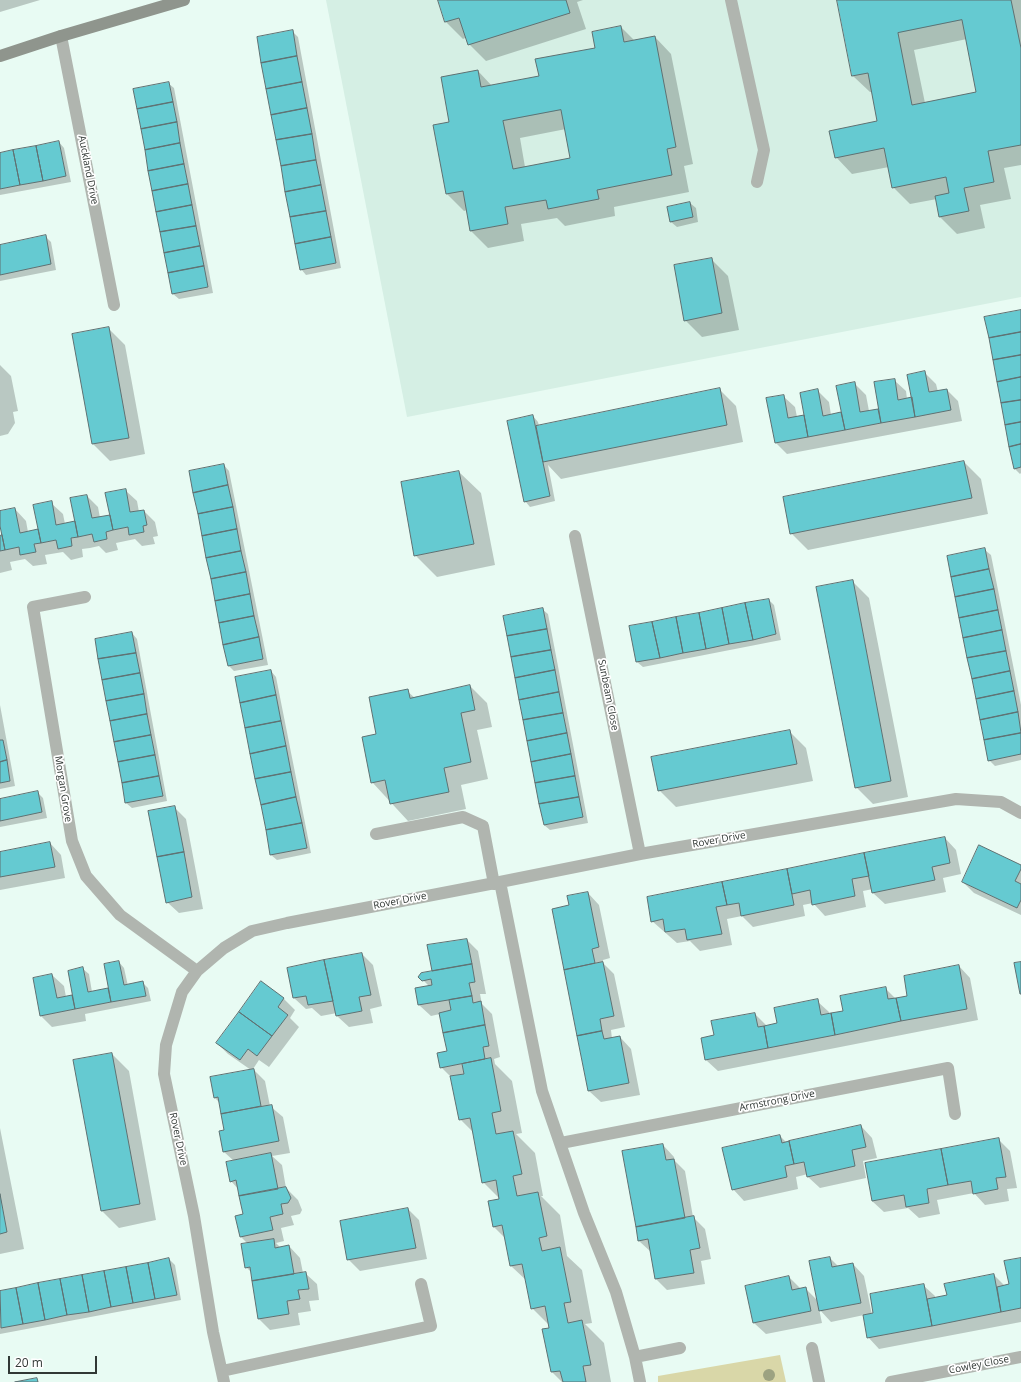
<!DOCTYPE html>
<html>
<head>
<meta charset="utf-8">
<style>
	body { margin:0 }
	#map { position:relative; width:1021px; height:1382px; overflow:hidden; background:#e8fbf3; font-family:"Open Sans",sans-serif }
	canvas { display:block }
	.scale { position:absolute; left:8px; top:1356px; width:89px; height:18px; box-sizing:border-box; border:2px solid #313835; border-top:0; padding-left:5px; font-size:12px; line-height:14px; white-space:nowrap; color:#313835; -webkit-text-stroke:3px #fff; paint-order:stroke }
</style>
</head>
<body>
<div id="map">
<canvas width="1021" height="1382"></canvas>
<div class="scale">20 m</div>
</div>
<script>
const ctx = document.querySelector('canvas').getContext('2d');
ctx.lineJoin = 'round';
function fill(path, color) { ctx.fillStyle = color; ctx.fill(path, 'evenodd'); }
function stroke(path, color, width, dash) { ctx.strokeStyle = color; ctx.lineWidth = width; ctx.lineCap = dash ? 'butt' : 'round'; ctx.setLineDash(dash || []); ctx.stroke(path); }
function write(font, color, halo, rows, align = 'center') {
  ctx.font = font + ' "Open Sans",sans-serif'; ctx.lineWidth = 3.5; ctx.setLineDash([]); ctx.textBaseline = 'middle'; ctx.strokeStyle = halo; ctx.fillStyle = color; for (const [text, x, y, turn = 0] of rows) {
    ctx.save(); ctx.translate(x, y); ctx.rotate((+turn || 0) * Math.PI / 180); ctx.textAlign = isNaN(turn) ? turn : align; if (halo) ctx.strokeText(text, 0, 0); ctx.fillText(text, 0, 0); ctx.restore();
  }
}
const built = new Path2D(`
	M326 0H1021V297L407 417Z`);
const green = new Path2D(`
	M780 1355 786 1382H658V1376Z`);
const shadow = new Path2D(`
	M0 0H40L0 12Z
	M439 0H583L577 2 586 29 486 61 469 44 467 37 463 39 446 22Z
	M845 0H1021V165L1004 168 1011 199 980 205 985 228 957 234 940 217 937 199 910 204 893 187 889 167 852 174 836 157 878 122 872 92H870L853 76ZM967 39 977 92 925 103 914 50Z
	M621 27 635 41 655 37 671 54 693 164 684 166 689 192 614 207 615 216 565 226 557 218 521 224 524 241 488 248 471 231 467 210 464 211 447 194 451 122 478 71 492 86 540 77 596 49ZM566 129 571 158 525 167 520 138Z
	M292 31 298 37 341 268 306 275 301 269Z
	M168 83 174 88 213 293 179 299 173 294 134 89Z
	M59 142 64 148 71 182 0 195V153Z
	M690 203 696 208 698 222 677 227 671 222Z
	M45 236 51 242 56 270 0 281V246Z
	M711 259 728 276 739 330 702 337 685 320Z
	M1021 311V473L1020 474 1014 468Z
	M108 328 125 345 145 454 110 461 93 444Z
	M0 365 11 376 18 411 13 412 15 423 8 434 0 436Z
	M925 373 936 384 938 392 947 390 958 401 962 421 787 454 776 443 768 399 783 396 795 407 797 417 805 415 817 390 829 402 831 415 842 413 854 383 866 395 869 411 880 410 894 380 906 391 907 399 913 398Z
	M719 389 736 406 743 442 561 479 548 465 555 501 530 507 525 501 533 416 538 422 539 426Z
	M964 462 981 479 988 514 808 550 791 533Z
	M224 465 229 471 268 665 234 671 229 666Z
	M459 472 481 493 495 565 437 577 415 555Z
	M125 490 137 501 139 512 144 511 155 522 158 536 153 537 155 544 142 546 135 539 116 543 118 550 106 553 99 546 90 548 82 549 83 557 71 560 63 552 45 555 47 564 33 566 25 559 10 562 12 570 0 573V537L3 536 0 521V512L15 509 26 521 28 532 39 530 51 503 63 514 65 524 76 522 87 496 98 507 100 518 111 516Z
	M985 550 991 555 1021 705V760L995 766 989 760Z
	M852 581 869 598 908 797 873 804 856 787Z
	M769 600 774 605 781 640 643 667 637 662Z
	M542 609 548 614 588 823 550 830 544 825Z
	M132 633 137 639 167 801 132 808 126 803Z
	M271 671 276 677 311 853 277 860 271 855Z
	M470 686 487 703 492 727 477 730 488 779 461 785 466 809 408 821 372 782 407 691 415 698Z
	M0 705 15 786 0 789Z
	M789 731 806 748 813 781 676 807 659 790Z
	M37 792 43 798 47 818 0 827V800Z
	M174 807 186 819 203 909 179 913 167 902Z
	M945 838 956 850 961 874 943 878 946 892 885 904 873 893V889L863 891 866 907 825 916 813 903 803 905 805 916 753 927 742 916 727 919 732 945 700 951 690 941 677 943 652 921 648 898Z
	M50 843 61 855 65 878 0 890V853Z
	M1021 866V915L974 893 963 882Z
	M588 893 599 905 610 958 603 960V963L614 974 625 1027 611 1030 612 1039 620 1037 631 1049 640 1095 601 1102 589 1091 553 909 570 906Z
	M467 940 478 951 486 994H480L482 1004 492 1014 500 1057 494 1059 495 1064 512 1081 522 1133 516 1134 535 1153 543 1196H541L560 1215 567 1256 582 1270 592 1323 585 1324 604 1343 611 1382H562L552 1372 544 1330 550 1328 549 1325 532 1308 527 1281 511 1266 506 1239 493 1226 501 1200 483 1182 474 1133 460 1119 452 1078 441 1067 448 1052 440 1014 431 1016 419 1005 429 986 420 977 433 972 429 946Z
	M362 954 373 965 382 1006 370 1009 373 1023 349 1027 337 1016V1013L321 1016 312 1008 306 1009 294 998Z
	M119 962 124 968 128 986 143 983 148 988 151 1001 85 1014 86 1021 52 1027 41 1016 52 975 64 986 66 997 74 996 83 969 89 974 92 992 110 989Z
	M959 966 970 978 978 1020 718 1071 706 1060 702 1039 715 1036 755 1014 767 1026 778 1024 817 1001 829 1012V1015L844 1011 885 988 896 999 909 996Z
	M261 983 284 999 295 1010 290 1018 299 1027 269 1067 259 1060 253 1069 265 1081 270 1106 283 1117 290 1153 272 1156 282 1165 286 1188 298 1200 302 1210 300 1214 291 1216 294 1225 281 1228 284 1241 276 1243 281 1248 289 1246 300 1258 303 1273H305L317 1284 319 1300 309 1301 311 1311 298 1313 300 1325 270 1330 259 1319 252 1273 246 1267 248 1244 240 1236 244 1214 239 1190 231 1181 234 1161 224 1152 225 1131 220 1103 215 1098 251 1070 228 1054 217 1043Z
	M112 1054 129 1071 156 1220 119 1228 102 1211Z
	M861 1126 872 1138 877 1158 863 1161 866 1178 820 1188 808 1177V1174L796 1177 798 1189 744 1201 733 1189 780 1136 787 1143Z
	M0 1128 24 1249 0 1254Z
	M998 1139 1010 1151 1017 1188 1007 1189 1009 1201 985 1205 974 1193 937 1200 940 1214 919 1218 908 1208 884 1212 872 1201Z
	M663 1145 674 1157 675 1161 685 1171 693 1217 705 1229 711 1259 701 1261 705 1284 667 1290 656 1279 651 1252 639 1241Z
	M408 1209 419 1220 427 1259 360 1271 348 1259Z
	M830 1258 839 1267 853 1264 864 1276 872 1315 923 1285 935 1296V1299L948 1296 994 1275 1005 1286 1010 1285 1021 1259V1322L879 1349 868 1337 864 1315 831 1322 819 1309 822 1323 766 1334 754 1323 747 1287 789 1277 801 1289 805 1288 818 1301Z
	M169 1259 175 1265 181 1300 0 1334V1291Z`);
const building = new Path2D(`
	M438 0H566L570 13 468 45 459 18 445 22Z
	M837 0H1011L1021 48V145L988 151 994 182 964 188 969 211 939 217 935 196 949 193 946 177 892 188 884 148 835 158 829 131 877 121 868 73 852 76ZM962 20 976 92 912 105 898 33Z
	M621 26 624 42 655 36 676 147 667 149 672 175 597 190 599 199 548 209 546 200 505 207 508 224 470 231 463 191 446 194 433 125 449 122 441 77 478 70 481 87 539 76 535 59 595 48 592 32ZM561 110 570 158 513 169 503 121Z
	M293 30 297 56 261 63 257 37Z
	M297 56 302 82 266 89 261 63Z
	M169 82 173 102 137 109 133 89Z
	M302 82 307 108 271 115 266 89Z
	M173 102 177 122 141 129 137 109Z
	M307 108 312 134 276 140 271 115Z
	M177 122 180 143 145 150 141 129Z
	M312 134 316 160 281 166 276 140Z
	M59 141 66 176 43 181 36 146Z
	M180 143 184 164 148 171 145 150Z
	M36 146 43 181 20 185 13 150Z
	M13 150 20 185 0 189V153Z
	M316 160 321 185 285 192 281 166Z
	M184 164 188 184 152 191 148 171Z
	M188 184 192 205 156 212 152 191Z
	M321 185 326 211 290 217 285 192Z
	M690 202 693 217 670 222 667 207Z
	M192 205 196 226 160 232 156 212Z
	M326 211 331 237 295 244 290 217Z
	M196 226 200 246 164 253 160 232Z
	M46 235 51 264 0 275V245Z
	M331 237 336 263 300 270 295 244Z
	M200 246 204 266 168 273 164 253Z
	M712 258 722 313 684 321 674 265Z
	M204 266 208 287 172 294 168 273Z
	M1021 310V332L989 338 984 317Z
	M109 327 129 438 92 444 72 334Z
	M1021 332V355L993 360 989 338Z
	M1021 355V377L997 382 993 360Z
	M925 371 929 392 947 389 951 410 915 417 907 375Z
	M1021 377V400L1001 403 997 382Z
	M895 379 898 400 912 397 915 417 881 423 874 382Z
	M855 382 860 412 878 409 881 423 845 430 836 386Z
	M720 388 727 425 543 462 536 426Z
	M818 389 823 416 841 412 845 430 808 437 800 393Z
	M784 395 788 418 804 415 808 437 775 443 766 398Z
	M1021 400V422L1005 425 1001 403Z
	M533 415 550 496 524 502 507 421Z
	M1021 422V444L1009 447 1005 425Z
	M1021 444V467L1014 469 1009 447Z
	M964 461 972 498 790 534 783 497Z
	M224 464 228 485 193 493 189 471Z
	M459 471 474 544 414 556 401 482Z
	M228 485 233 507 198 514 193 493Z
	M126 489 130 512 144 510 147 525 143 526 144 532 129 535 128 527 113 530 105 493Z
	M87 495 92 518 110 515 113 530 106 532 107 539 94 542 92 534 78 537 70 498Z
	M52 501 56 525 75 521 78 537 71 538 72 546 58 549 56 540 41 543 33 505Z
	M233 507 237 529 202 536 198 514Z
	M15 508 20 533 38 529 41 543 34 544 36 552 20 555 19 547 5 550 0 526V511Z
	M237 529 241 551 206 558 202 536Z
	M2 535 5 550 0 551V536Z
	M985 548 989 569 951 577 947 556Z
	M241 551 246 572 211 579 206 558Z
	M989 569 994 589 955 597 951 577Z
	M246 572 250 594 215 601 211 579Z
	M853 580 891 781 855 788 816 587Z
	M994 589 998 610 959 618 955 597Z
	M250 594 254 616 219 623 215 601Z
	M769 599 776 634 753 640 745 603Z
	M745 603 753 640 729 644 722 608Z
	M543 608 547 629 507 636 503 616Z
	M722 608 729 644 706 649 699 613Z
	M998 610 1002 630 963 638 959 618Z
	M699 613 706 649 683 653 676 617Z
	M254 616 259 637 223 645 219 623Z
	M676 617 683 653 660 658 652 622Z
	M652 622 660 658 636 662 629 626Z
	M547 629 551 650 511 657 507 636Z
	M1002 630 1006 651 967 658 963 638Z
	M132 632 136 653 98 659 95 639Z
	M259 637 263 659 228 666 223 645Z
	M551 650 555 670 515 678 511 657Z
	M1006 651 1010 671 972 679 967 658Z
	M136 653 140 673 102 680 98 659Z
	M271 670 276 695 240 703 235 677Z
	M555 670 559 692 519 700 515 678Z
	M1010 671 1014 691 976 699 972 679Z
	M140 673 144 694 106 701 102 680Z
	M470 685 475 710 461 713 471 762 444 768 449 792 390 804 385 780 371 783 362 737 376 734 369 697 408 689 410 698Z
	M1014 691 1018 712 980 720 976 699Z
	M559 692 563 713 523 720 519 700Z
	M144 694 147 714 110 721 106 701Z
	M276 695 281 721 245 728 240 703Z
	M1018 712 1021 733 984 740 980 720Z
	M563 713 567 733 527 741 523 720Z
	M147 714 151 735 114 742 110 721Z
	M281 721 286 746 250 754 245 728Z
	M790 730 797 764 658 791 651 757Z
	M567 733 571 754 531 762 527 741Z
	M1021 733V754L988 761 984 740Z
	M151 735 155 755 118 762 114 742Z
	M0 740H3L7 760 0 762Z
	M286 746 291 772 255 779 250 754Z
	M571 754 575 776 535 783 531 762Z
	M155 755 159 776 122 783 118 762Z
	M7 760 10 781 0 783V762Z
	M291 772 296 797 261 805 255 779Z
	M159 776 163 796 125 803 122 783Z
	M575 776 579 797 539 804 535 783Z
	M38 791 42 812 0 821V799Z
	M296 797 302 823 266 830 261 805Z
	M579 797 583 817 544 825 539 804Z
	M175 806 184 852 157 857 148 811Z
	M302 823 307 848 270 855 266 830Z
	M945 837 950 863 932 867 935 880 872 893 864 853Z
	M50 842 55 867 0 877V852Z
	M979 845 1021 865V869L1015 881 1021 884V900L1017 908 962 882Z
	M184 852 192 897 166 903 157 857Z
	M864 853 869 876 852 879 855 896 812 905 810 890 792 894 787 869Z
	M787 869 794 905 741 916 739 903 727 905 722 882Z
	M722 882 727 905 716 907 722 934 687 940 685 929 665 932 663 919 651 922 647 897Z
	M588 892 599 947 592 949 595 963 564 970 552 909 569 905 567 896Z
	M467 939 472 964 432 971 427 945Z
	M362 953 371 995 359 997 362 1011 336 1016 324 960Z
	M324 960 333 1001 308 1005 306 996 293 998 287 968Z
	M119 961 124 985 143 981 146 996 111 1002 104 964Z
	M603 962 614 1016 600 1019 602 1031 577 1036 564 970Z
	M1021 962V994H1020L1014 963Z
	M472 964 475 982 469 983 472 996 418 1005 415 988 432 985 431 979 422 981 418 977 421 973Z
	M959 965 967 1009 901 1021 896 998 907 996 904 976Z
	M83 967 88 992 108 988 111 1002 75 1009 68 971Z
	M52 974 57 998 72 995 75 1009 40 1016 33 978Z
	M261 981 284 998 278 1007 288 1015 272 1036 239 1012Z
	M886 987 888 999 896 998 901 1021 835 1035 831 1013 843 1011 840 996Z
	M472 996 473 1003 481 1001 485 1025 443 1033 439 1013 451 1010 449 1000Z
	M818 999 821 1015 831 1013 835 1035 768 1048 764 1026 777 1023 774 1008Z
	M239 1012 272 1036 257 1056 248 1049 240 1060 216 1043Z
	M755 1013 758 1027 764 1026 768 1048 705 1060 701 1038 714 1035 711 1021Z
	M485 1025 489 1046 483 1047 485 1059 440 1068 437 1053 447 1051 443 1033Z
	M602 1031 604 1039 620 1036 629 1083 588 1091 577 1036Z
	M112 1053 140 1204 101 1211 73 1060Z
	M491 1058 501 1111 492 1113 496 1134 513 1131 522 1174 513 1176 517 1196 538 1192 547 1236 539 1238 542 1251 560 1247 571 1302 564 1303 568 1323 582 1320 591 1365 583 1366 586 1382H563L560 1371 551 1372 542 1329 549 1328 545 1306 531 1309 522 1264 510 1266 502 1225 493 1227 488 1201 499 1199 496 1180 482 1183 470 1118 459 1120 450 1076 464 1074 462 1064Z
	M254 1069 261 1106 221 1114 218 1097 214 1098 210 1077Z
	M272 1105 279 1141 223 1152 219 1131 224 1130 221 1114Z
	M861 1125 866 1147 852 1150 855 1166 807 1177 804 1162 794 1164 789 1141Z
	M780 1135 782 1143 789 1141 794 1164 785 1166 787 1177 732 1190 722 1148Z
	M999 1138 1006 1177 996 1178 998 1189 973 1194 971 1181 948 1185 941 1149Z
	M663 1144 666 1160 674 1159 685 1218 636 1227 622 1151Z
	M941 1149 948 1185 927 1189 929 1203 906 1207 904 1195 872 1201 865 1163Z
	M271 1153 278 1189 239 1196 236 1180 230 1182 226 1162Z
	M286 1187 291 1198 288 1203 281 1204 283 1214 270 1217 273 1230 240 1237 235 1216 243 1214 239 1196Z
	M0 1194 7 1232 0 1234Z
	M408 1208 416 1248 347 1260 340 1221Z
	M694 1216 700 1248 690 1250 694 1273 655 1279 648 1239 638 1241 636 1227Z
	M274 1239 275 1248 289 1245 294 1274 252 1281 250 1267 245 1268 241 1244Z
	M830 1257 832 1267 853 1263 861 1303 819 1311 809 1261Z
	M169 1258 177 1295 155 1299 148 1263Z
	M1021 1258V1308L1001 1312 997 1287 1009 1284 1004 1261Z
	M148 1263 155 1299 133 1303 126 1267Z
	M126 1267 133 1303 111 1307 104 1271Z
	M104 1271 111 1307 89 1312 82 1275Z
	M306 1272 309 1289 298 1290 300 1299 287 1301 289 1314 258 1319 252 1281Z
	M994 1274 1001 1312 932 1326 927 1299 947 1295 944 1284Z
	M82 1275 89 1312 67 1315 60 1279Z
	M789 1276 792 1290 806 1287 811 1311 753 1323 745 1286Z
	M60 1279 67 1315 45 1320 38 1283Z
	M38 1283 45 1320 23 1324 16 1288Z
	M924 1284 932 1326 867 1338 863 1315 873 1313 870 1294Z
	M16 1288 23 1324 1 1328 0 1291Z
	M37 1378 38 1382H15Z`);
const lane = new Path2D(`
	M731 0 764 150 757 182
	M376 834 463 817 483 826 494 884`);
const street = new Path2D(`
	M61 36 114 305
	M575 536 640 854
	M85 597 33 607 72 841 86 876 120 915 197 971
	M500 882 542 1091 584 1213 616 1292 635 1357 640 1382
	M561 1143 948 1068 955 1114
	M812 1348 819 1382
	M635 1357 680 1348
	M222 1371 431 1326 421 1284
	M224 1382 213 1332 194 1216 164 1074 166 1045 182 992 197 971 224 948 252 931 287 923 500 882 640 854 956 799 1001 802 1021 813
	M891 1382 1021 1357`);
const secondary = new Path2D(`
	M0 56 61 36 184 0`);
const trees = [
	[769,1375]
];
const streetNames = [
	["Auckland Drive",88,170,79],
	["Sunbeam Close",608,695,79],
	["Morgan Grove",63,789,81],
	["Rover Drive",719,840,-10],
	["Rover Drive",400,901,-11],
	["Armstrong Drive",777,1101,-11],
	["Rover Drive",178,1139,78],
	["Cowley Close",979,1365,-11]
];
fill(built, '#d5efe4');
fill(green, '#d9d7a8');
fill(shadow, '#0003');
fill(building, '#65cad1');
stroke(building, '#5f7172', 1);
stroke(lane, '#b0b5af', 12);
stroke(street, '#b0b5af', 12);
stroke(secondary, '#8f958d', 12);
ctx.fillStyle = '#9ca281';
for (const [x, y] of trees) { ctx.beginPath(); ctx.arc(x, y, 6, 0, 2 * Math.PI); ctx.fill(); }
write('10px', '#313835', '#fff', streetNames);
</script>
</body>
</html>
